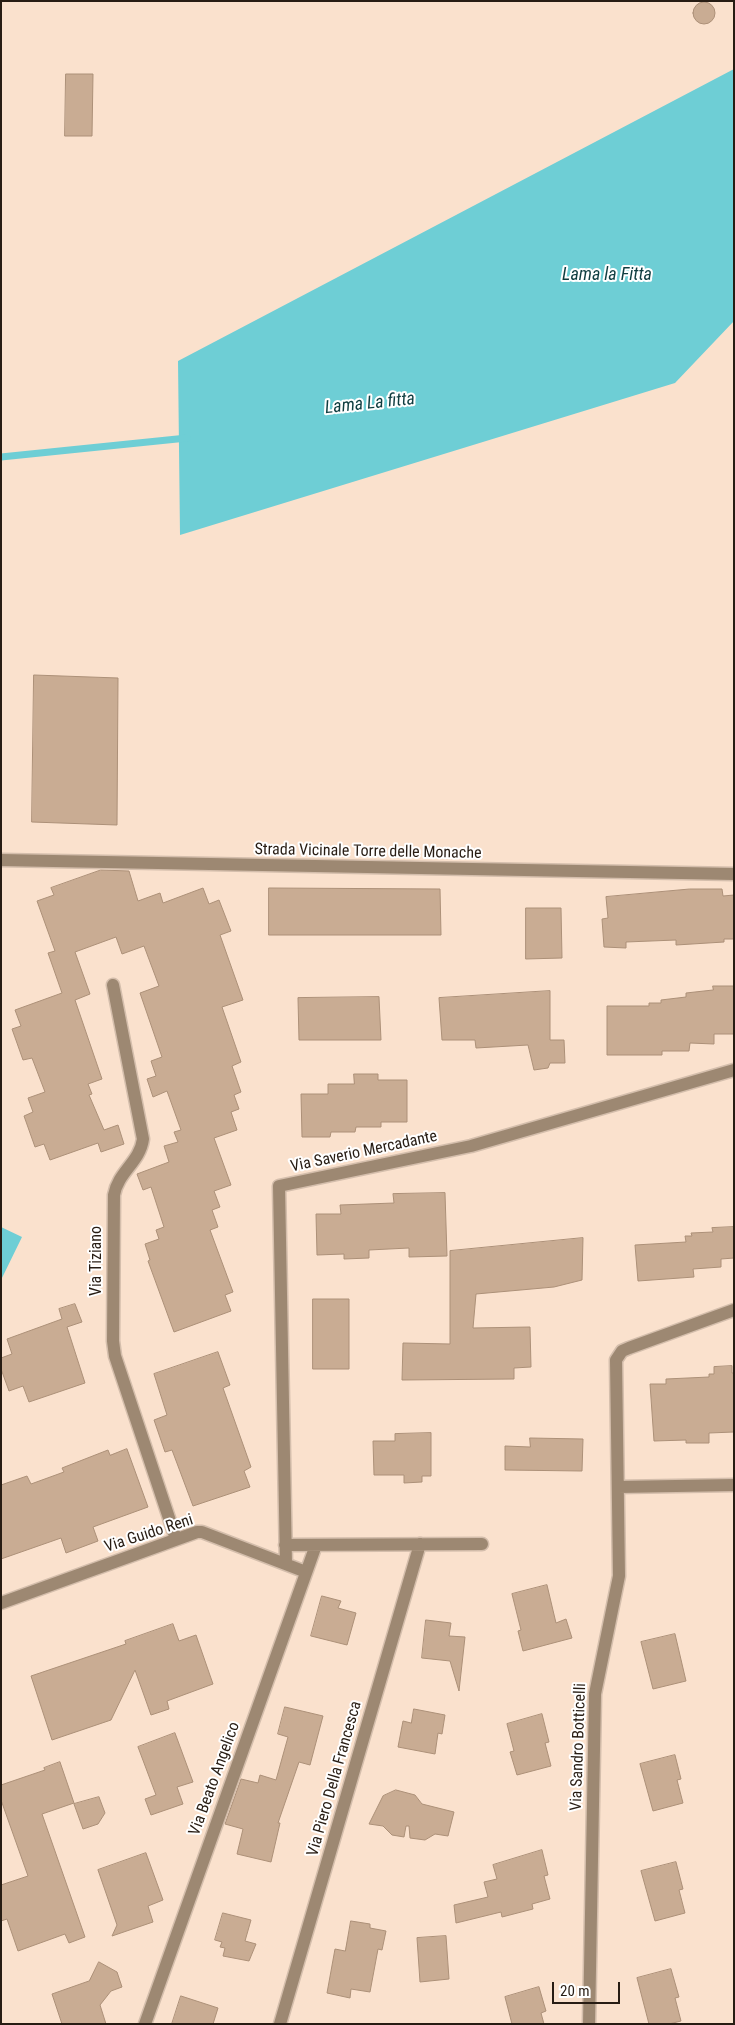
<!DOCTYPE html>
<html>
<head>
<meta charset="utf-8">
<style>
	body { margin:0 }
	#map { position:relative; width:735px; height:2025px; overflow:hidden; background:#fae1cd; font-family:"Roboto Condensed",sans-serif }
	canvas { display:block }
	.frame { position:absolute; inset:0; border:2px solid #271c13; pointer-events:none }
	.scale { position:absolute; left:552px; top:1982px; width:68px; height:22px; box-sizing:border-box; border:2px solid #271c13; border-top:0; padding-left:6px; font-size:15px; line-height:18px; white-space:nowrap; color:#271c13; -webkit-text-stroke:4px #fff; paint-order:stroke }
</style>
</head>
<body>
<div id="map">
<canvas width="735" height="2025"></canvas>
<div class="frame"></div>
<div class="scale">20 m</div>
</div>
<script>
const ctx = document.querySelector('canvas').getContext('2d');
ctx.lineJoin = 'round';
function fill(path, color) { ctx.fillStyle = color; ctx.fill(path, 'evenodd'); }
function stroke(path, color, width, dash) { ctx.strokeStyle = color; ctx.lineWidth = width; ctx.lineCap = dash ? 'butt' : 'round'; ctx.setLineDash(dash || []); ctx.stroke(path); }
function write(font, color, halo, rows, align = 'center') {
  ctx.font = font + ' "Roboto Condensed",sans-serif'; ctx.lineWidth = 4; ctx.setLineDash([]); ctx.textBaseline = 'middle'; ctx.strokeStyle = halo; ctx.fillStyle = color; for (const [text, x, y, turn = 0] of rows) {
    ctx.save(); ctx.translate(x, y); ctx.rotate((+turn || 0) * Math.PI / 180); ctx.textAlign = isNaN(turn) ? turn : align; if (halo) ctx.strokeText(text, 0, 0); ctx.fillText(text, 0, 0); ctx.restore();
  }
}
const water = new Path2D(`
	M734 69V321L675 383 180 535 178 361Z
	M1 1227 22 1237 1 1280Z`);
const stream = new Path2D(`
	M1 457 187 438`);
const building = new Path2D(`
	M693 13a11 11 0 1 1 22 0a11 11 0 1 1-22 0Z
	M66 74H93L92 136H65Z
	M34 675 118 678 117 825 32 822Z
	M101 870 129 871 138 901 160 893 163 903 203 888 209 904 219 900 231 931 220 935 243 1000 222 1007 241 1062 232 1066 241 1092 234 1095 239 1109 231 1112 237 1130 214 1138 231 1185 214 1191 220 1207 212 1210 218 1227 210 1230 233 1292 225 1295 231 1311 174 1332 148 1261 150 1260 145 1244 159 1239 156 1230 164 1227 151 1187 143 1190 137 1174 169 1162 164 1146 178 1142 174 1132 181 1130 167 1091 153 1097 147 1079 156 1076 151 1061 162 1057 140 993 159 986 144 946 122 954 116 937 75 952 90 994 75 1000 102 1079 88 1084 92 1094 89 1095 104 1130 118 1125 124 1144 101 1152 98 1143 50 1160 44 1144 35 1147 24 1116 33 1112 28 1098 45 1092 32 1058 23 1060 12 1029 21 1026 15 1010 62 993 48 953 55 951 37 901 54 895 51 888Z
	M269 888 440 889 441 935H269Z
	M690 889H722L723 896 734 895V939H724V942L676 945V940L626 942V948L604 947 602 919 608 918 606 897Z
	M526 908H561L562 958 526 959Z
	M713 986H734V1034H714V1044L690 1043 689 1051H662V1055H607V1006H649V1003H661V1000L686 997V993L713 990Z
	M550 991V1040H564L565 1063H550L548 1068 534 1070 528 1045 476 1048 475 1040H442L439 998Z
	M379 997 381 1040H299L298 998Z
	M354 1074H378V1080H407V1122H381V1127H356L355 1132H331L330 1137H302L301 1094H328V1084H354Z
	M445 1193 447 1256 409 1257V1248L369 1250V1258L344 1259V1254L317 1255 316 1214H341L340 1205 394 1203 393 1194Z
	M734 1227V1258L721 1259V1267L693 1269 694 1277 638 1281 635 1245 686 1242 685 1236H692L691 1233 713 1232 712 1228Z
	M583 1238 582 1280 554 1287 476 1294 473 1328 530 1327 531 1367 514 1368V1379L402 1380 403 1343 450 1344V1251Z
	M313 1299H349V1369H313Z
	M75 1304 82 1322 67 1327 85 1383 29 1402 23 1386 9 1391 1 1369V1358L12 1354 7 1339 62 1319 59 1309Z
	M218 1352 230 1385 223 1388 251 1467 244 1471 250 1487 193 1506 172 1450 165 1452 154 1420 167 1415 154 1374Z
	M732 1366V1373H734V1432L709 1433V1443H686V1440L654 1441 650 1384H666V1379L709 1377V1374H714V1367Z
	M431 1433V1476H422V1482L404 1483V1475H374L373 1441H395V1434Z
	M530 1438 583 1439 582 1471 505 1470V1446L530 1447Z
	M127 1449 148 1507 93 1527 98 1541 66 1553 61 1538 1 1559V1485L27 1476 31 1484 64 1472 62 1468 108 1450 110 1455Z
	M547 1585 556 1623 566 1619 572 1638 523 1651 518 1631 521 1630 512 1594Z
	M322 1596 341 1601 338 1608 356 1613 347 1645 311 1636Z
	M426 1620 451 1623 449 1636 465 1637 459 1691 450 1661 422 1658Z
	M173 1624 179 1641 196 1635 213 1684 167 1701 169 1709 151 1715 135 1670 111 1720 52 1740 31 1676 126 1644 125 1641Z
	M675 1634 686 1681 653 1689 641 1642Z
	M285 1707 323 1716 310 1765 299 1762 278 1823H280L271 1862 237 1854 243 1829 225 1824 241 1779 258 1783 260 1775 276 1780 288 1737 278 1734Z
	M414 1709 445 1715 442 1734 438 1733 435 1754 398 1747 403 1721 411 1723Z
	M542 1714 549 1742 545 1743 551 1766 517 1775 510 1752 514 1751 507 1724Z
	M175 1733 193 1782 177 1787 183 1804 151 1815 145 1799 156 1795 138 1747Z
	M675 1755 681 1779 677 1780 683 1803 653 1811 640 1764Z
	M60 1762 74 1803 42 1814 85 1937 69 1943 65 1934 18 1951 7 1919 1 1921V1885L28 1876 1 1800V1785L45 1770 44 1768Z
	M396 1790 415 1795 422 1804 454 1812 448 1836 435 1834 425 1840 410 1838 409 1826H406L404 1837 392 1835 383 1826 369 1824 383 1796Z
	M99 1797 105 1813 98 1824 83 1829 74 1804Z
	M542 1850 548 1875 544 1876 550 1899 532 1904 533 1909 502 1917 501 1912 456 1923 454 1905 488 1897 484 1882 497 1879 493 1865Z
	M146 1853 163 1900 148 1906 153 1922 112 1936 117 1925 98 1870Z
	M676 1862 683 1889 679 1890 685 1913 655 1921 641 1871Z
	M223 1913 251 1920 245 1941 256 1944 249 1961 223 1956 225 1948 220 1947 222 1942 215 1940Z
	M351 1921 370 1924V1928L386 1931 382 1950 378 1949 370 1992 351 1989 350 1998 327 1993 335 1949 345 1951Z
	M446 1936 449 1979 420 1982 417 1938Z
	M99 1962 117 1972 122 1987 111 1991 100 2005 106 2024H62L52 1994 89 1981Z
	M671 1969 679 1997 675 1998 681 2021 669 2024H649L637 1978Z
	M539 1987 546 2011 541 2013 544 2024H512L505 1997Z
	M181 1996 218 2008 213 2024H172Z`);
const minor = new Path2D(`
	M1 860 734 874
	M113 985 143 1139C140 1162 118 1172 114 1195L113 1341 115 1356 176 1539
	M618 1487 734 1485
	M285 1545 482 1544
	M286 1564 279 1186 471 1146 734 1070
	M1 1603 197 1532H202L306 1572
	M145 2024 316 1545
	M280 2024 420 1544
	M589 2024 595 1694 619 1576 616 1360 622 1351 629 1348 734 1310`);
const streetNames = [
	["Strada Vicinale Torre delle Monache",368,852,1],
	["Via Saverio Mercadante",364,1152,-12],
	["Via Tiziano",97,1261,-90],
	["Via Guido Reni",149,1534,-18],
	["Via Sandro Botticelli",579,1747,-88],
	["Via Beato Angelico",215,1779,-70],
	["Via Piero Della Francesca",335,1779,-74]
];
const waterNames = [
	["Lama la Fitta",607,275],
	["Lama La fitta",370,404,-6]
];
fill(water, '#6eced5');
stroke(stream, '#6eced5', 7);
fill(building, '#c9ac93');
stroke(building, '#ac9078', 1);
stroke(minor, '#d4beac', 15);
stroke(minor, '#9d8872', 12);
write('16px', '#271c13', '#fff', streetNames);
write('italic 18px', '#0f3d40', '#fff', waterNames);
</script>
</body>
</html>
